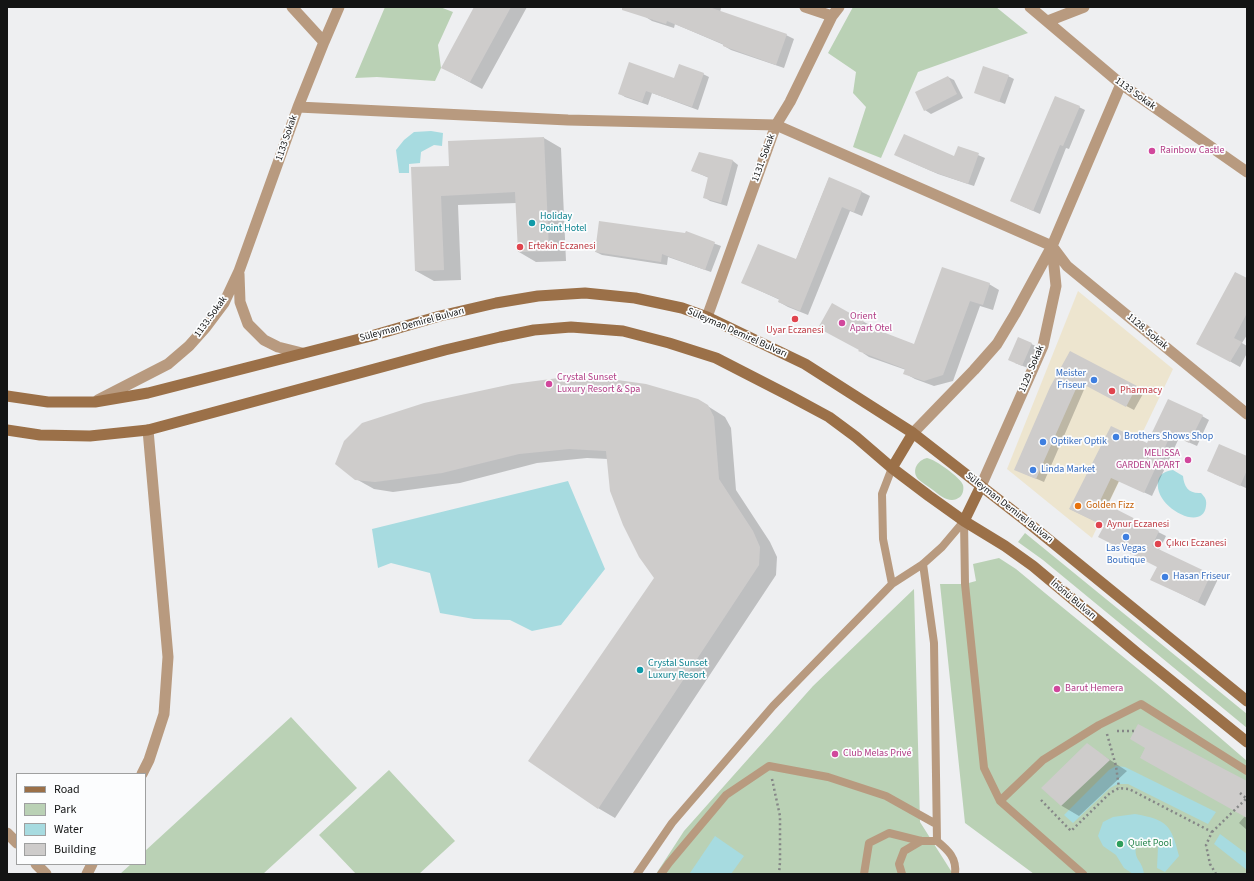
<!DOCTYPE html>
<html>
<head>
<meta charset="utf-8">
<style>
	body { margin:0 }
	#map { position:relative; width:1254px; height:881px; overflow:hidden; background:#eeeff1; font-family:"Source Sans 3",sans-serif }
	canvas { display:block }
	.frame { position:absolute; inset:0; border:8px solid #131414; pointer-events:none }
	.legend { position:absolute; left:16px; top:773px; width:130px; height:92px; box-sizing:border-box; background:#fcfdfe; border:1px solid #9fa0a0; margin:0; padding:5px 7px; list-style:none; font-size:12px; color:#131414 }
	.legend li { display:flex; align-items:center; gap:8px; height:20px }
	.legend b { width:20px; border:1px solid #9fa0a0 }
</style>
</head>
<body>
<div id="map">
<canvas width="1254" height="881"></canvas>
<div class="frame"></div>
<ul class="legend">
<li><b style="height:5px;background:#9b7048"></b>Road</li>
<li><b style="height:11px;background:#bad1b5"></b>Park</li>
<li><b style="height:11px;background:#a7dbe0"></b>Water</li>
<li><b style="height:11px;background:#cecccb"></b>Building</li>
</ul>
</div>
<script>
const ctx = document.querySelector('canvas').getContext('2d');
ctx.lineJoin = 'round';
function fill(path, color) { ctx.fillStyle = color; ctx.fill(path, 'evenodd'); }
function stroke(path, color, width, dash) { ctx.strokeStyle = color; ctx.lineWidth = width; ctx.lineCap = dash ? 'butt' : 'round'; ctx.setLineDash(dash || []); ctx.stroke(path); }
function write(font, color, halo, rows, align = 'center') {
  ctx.font = font + ' "Source Sans 3",sans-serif'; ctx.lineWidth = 3.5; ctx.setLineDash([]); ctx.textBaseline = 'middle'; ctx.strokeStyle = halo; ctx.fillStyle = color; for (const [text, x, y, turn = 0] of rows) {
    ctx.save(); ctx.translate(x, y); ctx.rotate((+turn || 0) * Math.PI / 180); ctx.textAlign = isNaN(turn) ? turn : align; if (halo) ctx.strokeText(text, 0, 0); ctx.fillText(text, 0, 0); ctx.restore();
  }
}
const commercial = new Path2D(`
	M1078 291 1173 369 1092 538 1007 469Z`);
const green = new Path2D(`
	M385 7H440L453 12 438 45 441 68 435 81 377 77 355 78Z
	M853 7H996L1028 33 918 72 881 158 853 147 866 107 853 93 856 72 828 53Z
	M927 458C935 459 961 478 963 485 964 489 963 494 960 497 957 499 955 500 952 500 945 500 938 494 933 490 928 486 922 483 918 479 911 470 918 460 927 458Z
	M1025 533 1247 714V728L1043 560 1018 542Z
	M999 558 1016 569C1093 633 1172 695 1247 761V874H1034L965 823 940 584H965L976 581 973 564Z
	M914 589 920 822 953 874H656L684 831 813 686Z
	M291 717 357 788 263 874H120L131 864H145V851Z
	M389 770 455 841 419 874H356L319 835Z`);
const water = new Path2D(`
	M431 131 443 133 442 146 434 145 421 152 420 163 409 164V173H399L396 150 404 140 414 132Z
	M1173 470 1183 476C1184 487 1189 494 1201 493 1205 497 1207 500 1206 506 1203 533 1154 507 1158 482 1159 474 1165 471 1173 470Z
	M568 481 605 569 561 625 532 631 510 620 474 619 440 613 430 573 391 563 378 568 372 529Z
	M1116 766 1125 767 1216 812 1208 824 1128 784H1118L1110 788 1073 823 1064 815 1109 770Z
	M1135 814C1167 820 1171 824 1179 856L1165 872 1157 868 1158 847 1154 840 1148 839 1137 842C1132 861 1142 858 1144 874H1133L1124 868 1116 855 1103 846 1098 836 1103 822 1113 817Z
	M1220 834 1247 854V870L1214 844Z
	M715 836 744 856 731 874H691L690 873Z`);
const shadow = new Path2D(`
	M475 7H527L482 89 454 74Z
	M647 7H719L721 8 720 12 786 35 794 39 784 68 731 50 724 46V45L675 24 674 28 652 21 644 16Z
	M703 74 709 77 698 110 652 93 648 105 625 97 619 93 674 79Z
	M1008 76 1014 79 1005 104 975 92Z
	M948 77 954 80 963 98 931 114 925 110Z
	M1079 107 1085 110 1069 149 1066 148 1040 214 1011 201Z
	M544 138 561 148 566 261 536 262 519 252 517 203 458 205 461 280 434 281 416 271 450 167Z
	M959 147 985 158 974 186 938 174 902 158H955Z
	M700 153 733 161 738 165 727 206 710 201 704 197 709 178 693 171Z
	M829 178 862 192 870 196 862 216 850 211 808 315 788 307 779 302 780 300 743 283 796 260Z
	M686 233 721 246 711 272 668 257 667 265 602 255 596 252 686 234Z
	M1247 279V335L1242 343 1247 346V353L1240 367 1197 343Z
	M989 284 999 290 993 310 980 306 953 381 934 386 915 379 904 373 906 370 869 357 863 353V351L828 332 864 322 874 327 873 329 915 345Z
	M1018 338 1038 347 1028 368 1015 363Z
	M1070 352 1144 392 1134 410 1086 385 1044 482 1023 473Z
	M698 400 725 417 731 428 736 490 770 542 777 557 776 575 615 818 598 808 655 578 608 459 587 458 537 463 460 483 393 492 374 489 356 479Z
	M1202 416 1209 420 1197 446 1179 438 1152 496 1119 481 1107 506 1166 536 1159 550 1218 579 1205 606 1159 583 1158 567 1105 526 1070 509 1148 444Z
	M1247 457 1246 488 1214 474Z
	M1087 745 1127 771 1079 816 1062 806 1042 788Z
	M1247 782V830L1239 823 1245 816Z`);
const building = new Path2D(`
	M474 7H511L470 82 441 68Z
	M622 7H709L787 34 776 65 723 46V44L667 21 666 24 622 10Z
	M629 62 674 78 679 64 704 73 692 107 646 91 642 102 618 94Z
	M983 66 1009 75 999 102 974 93Z
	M948 76 957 94 924 111 915 92Z
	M1055 96 1080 106 1063 146 1060 145 1033 211 1010 201Z
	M904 134 954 156 958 146 979 153 968 184 931 171 894 155Z
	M544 137 549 251 518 252 515 192 441 196 444 270 415 271 411 167 449 166 448 141Z
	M699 152 733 160 721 203 703 198 708 177 691 171Z
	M829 177 862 191 854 212 842 207 800 311 778 302 779 299 741 283 758 244 796 259Z
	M599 221 685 233 686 231 715 242 705 270 662 254 661 262 595 252Z
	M942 267 990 283 983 305 970 301 943 375 924 381 903 374 905 369 858 351 859 350 818 328 832 303 864 321 862 324 914 344Z
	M1235 272 1247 278V313L1234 338 1242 342 1230 362 1196 344Z
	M1018 337 1032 343 1022 366 1008 360Z
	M1070 351 1137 386 1126 407 1079 382 1036 479 1014 470 1050 387Z
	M582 375 646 384 698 399 708 405 714 417 719 479 753 531 760 547 759 565 598 809 528 761 654 578 639 557 623 525 610 491 606 451 569 449 519 454 442 473 375 482 355 480 335 464 344 441 362 423 424 403 512 384Z
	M1168 399 1203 415 1189 443 1171 434 1144 493 1111 478 1100 501 1159 531 1152 546 1211 574 1198 602 1150 580 1157 567 1098 537 1104 526 1069 509 1111 426 1147 443Z
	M1219 444 1247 456V470L1240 486 1207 471Z
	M1138 724 1247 781V818L1140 758 1145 748 1130 739Z
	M1087 743 1110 760 1061 806 1041 788Z`);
const path = new Path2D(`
	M1117 731H1134
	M1107 734 1116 766 1119 788
	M772 779 780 816V862L779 874
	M1240 793 1247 799
	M1041 800 1071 831 1110 793 1119 788 1129 789 1212 832 1206 845 1210 864 1216 874
	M1212 832 1247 798`);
const service = new Path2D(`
	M964 521 965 584 984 768 1000 801 1083 874
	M892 584 923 564 942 547 964 521
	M1000 801 1043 760 1099 725 1141 704 1247 771
	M937 841C948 850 957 858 955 874
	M637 874 672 823 773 706 892 584 883 539 882 494 892 468
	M661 874 669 863 726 795 769 766 828 777 886 796 936 824
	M864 874 869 843 889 833 921 841H937L934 643 923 564
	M902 874 899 864 904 851 921 841`);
const minor = new Path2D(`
	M292 7 324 42
	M805 7 832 16
	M1030 7 1121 84 1247 172
	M1048 21 1084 7
	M298 107 568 120 776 125 1052 246
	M1052 246 1067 266 1247 414
	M239 274 240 302 248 324 264 340 278 347 302 353
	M707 317 776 125 790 102 832 16 839 7
	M98 400 168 364 189 346 206 327 224 303 239 271 298 107 324 42 339 7
	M913 433 974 370 997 344 1015 314 1052 246 1121 84
	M981 486 1043 346 1056 286 1052 246
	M142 774 149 760 164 714 168 657 148 430
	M7 833 17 843
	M36 864 46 874
	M87 874 92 864`);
const secondary = new Path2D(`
	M7 396 48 402H95L148 393 371 336 440 316 496 303 538 296 585 293 635 298 682 308 707 317 805 364 913 433 1026 521 1247 701
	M7 430 40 435 90 436 148 430 445 350 500 337 534 330 571 327 623 331 669 343 716 358 790 396 829 417 856 437 892 468 929 496 964 521 1005 546 1033 566 1137 653 1247 742
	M892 468 913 433
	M964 521 981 486`);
const markers = [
	[1152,151,4,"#d1479c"],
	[532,223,4,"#0f9aa8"],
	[520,247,4,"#e0444e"],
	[795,319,4,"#e0444e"],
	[842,323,4,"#d1479c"],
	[1094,380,4,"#3f7fe0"],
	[549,384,4,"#d1479c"],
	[1112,391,4,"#e0444e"],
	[1116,437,4,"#3f7fe0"],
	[1043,442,4,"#3f7fe0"],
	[1188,460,4,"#d1479c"],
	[1033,470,4,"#3f7fe0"],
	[1078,506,4,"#e8710a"],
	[1099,525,4,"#e0444e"],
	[1126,537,4,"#3f7fe0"],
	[1158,544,4,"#e0444e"],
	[1165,577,4,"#3f7fe0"],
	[640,670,4,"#0f9aa8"],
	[1057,689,4,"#d1479c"],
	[835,754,4,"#d1479c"],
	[1120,844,4,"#2e9e5b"]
];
const streetNames = [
	["1133 Sokak",1135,94,36],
	["1133 Sokak",287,138,-71],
	["1131. Sokak",764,158,-70],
	["1133.Sokak",211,317,-54],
	["Süleyman Demirel Bulvarı",412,325,-15],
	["1128. Sokak",1147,332,40],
	["Süleyman Demirel Bulvarı",737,333,24],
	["1129. Sokak",1032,369,-67],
	["Süleyman Demirel Bulvarı",1009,508,38],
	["İnönü Bulvarı",1073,600,40]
];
const hotelNames = [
	["Rainbow Castle",1160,151],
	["Orient",850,317],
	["Apart Otel",850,329],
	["Crystal Sunset",557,378],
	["Luxury Resort & Spa",557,390],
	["MELISSA",1180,454,"right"],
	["GARDEN APART",1180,466,"right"],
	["Barut Hemera",1065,689],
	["Club Melas Privé",843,754]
];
const cultureNames = [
	["Holiday",540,217],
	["Point Hotel",540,229],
	["Crystal Sunset",648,664],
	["Luxury Resort",648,676]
];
const healthNames = [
	["Ertekin Eczanesi",528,247],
	["Uyar Eczanesi",795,331,"center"],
	["Pharmacy",1120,391],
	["Aynur Eczanesi",1107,525],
	["Çıkıcı Eczanesi",1166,544]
];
const shopNames = [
	["Meister",1086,374,"right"],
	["Friseur",1086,386,"right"],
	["Brothers Shows Shop",1124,437],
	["Optiker Optik",1051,442],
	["Linda Market",1041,470],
	["Las Vegas",1126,549,"center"],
	["Boutique",1126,561,"center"],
	["Hasan Friseur",1173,577]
];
const foodNames = [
	["Golden Fizz",1086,506]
];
const leisureNames = [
	["Quiet Pool",1128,844]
];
fill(commercial, '#ede5cf');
fill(green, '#bad1b5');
fill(water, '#a7dbe0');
fill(shadow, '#0003');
fill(building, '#cecccb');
stroke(path, '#858687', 2.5, [2, 3]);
stroke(service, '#b89a7f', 8);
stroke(minor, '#b89a7f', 11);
stroke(secondary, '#9b7048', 11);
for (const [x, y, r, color] of markers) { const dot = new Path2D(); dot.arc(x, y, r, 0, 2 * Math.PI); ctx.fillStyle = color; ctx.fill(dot); stroke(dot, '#fcfdfe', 1.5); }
write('10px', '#131414', '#fcfdfe', streetNames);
write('10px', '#b23c85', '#fcfdfe', hotelNames, 'left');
write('10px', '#0d838f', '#fcfdfe', cultureNames, 'left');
write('10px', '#be3a42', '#fcfdfe', healthNames, 'left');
write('10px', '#366cbe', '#fcfdfe', shopNames, 'left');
write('10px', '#c56008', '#fcfdfe', foodNames, 'left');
write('10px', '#27864d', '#fcfdfe', leisureNames, 'left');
</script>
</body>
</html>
